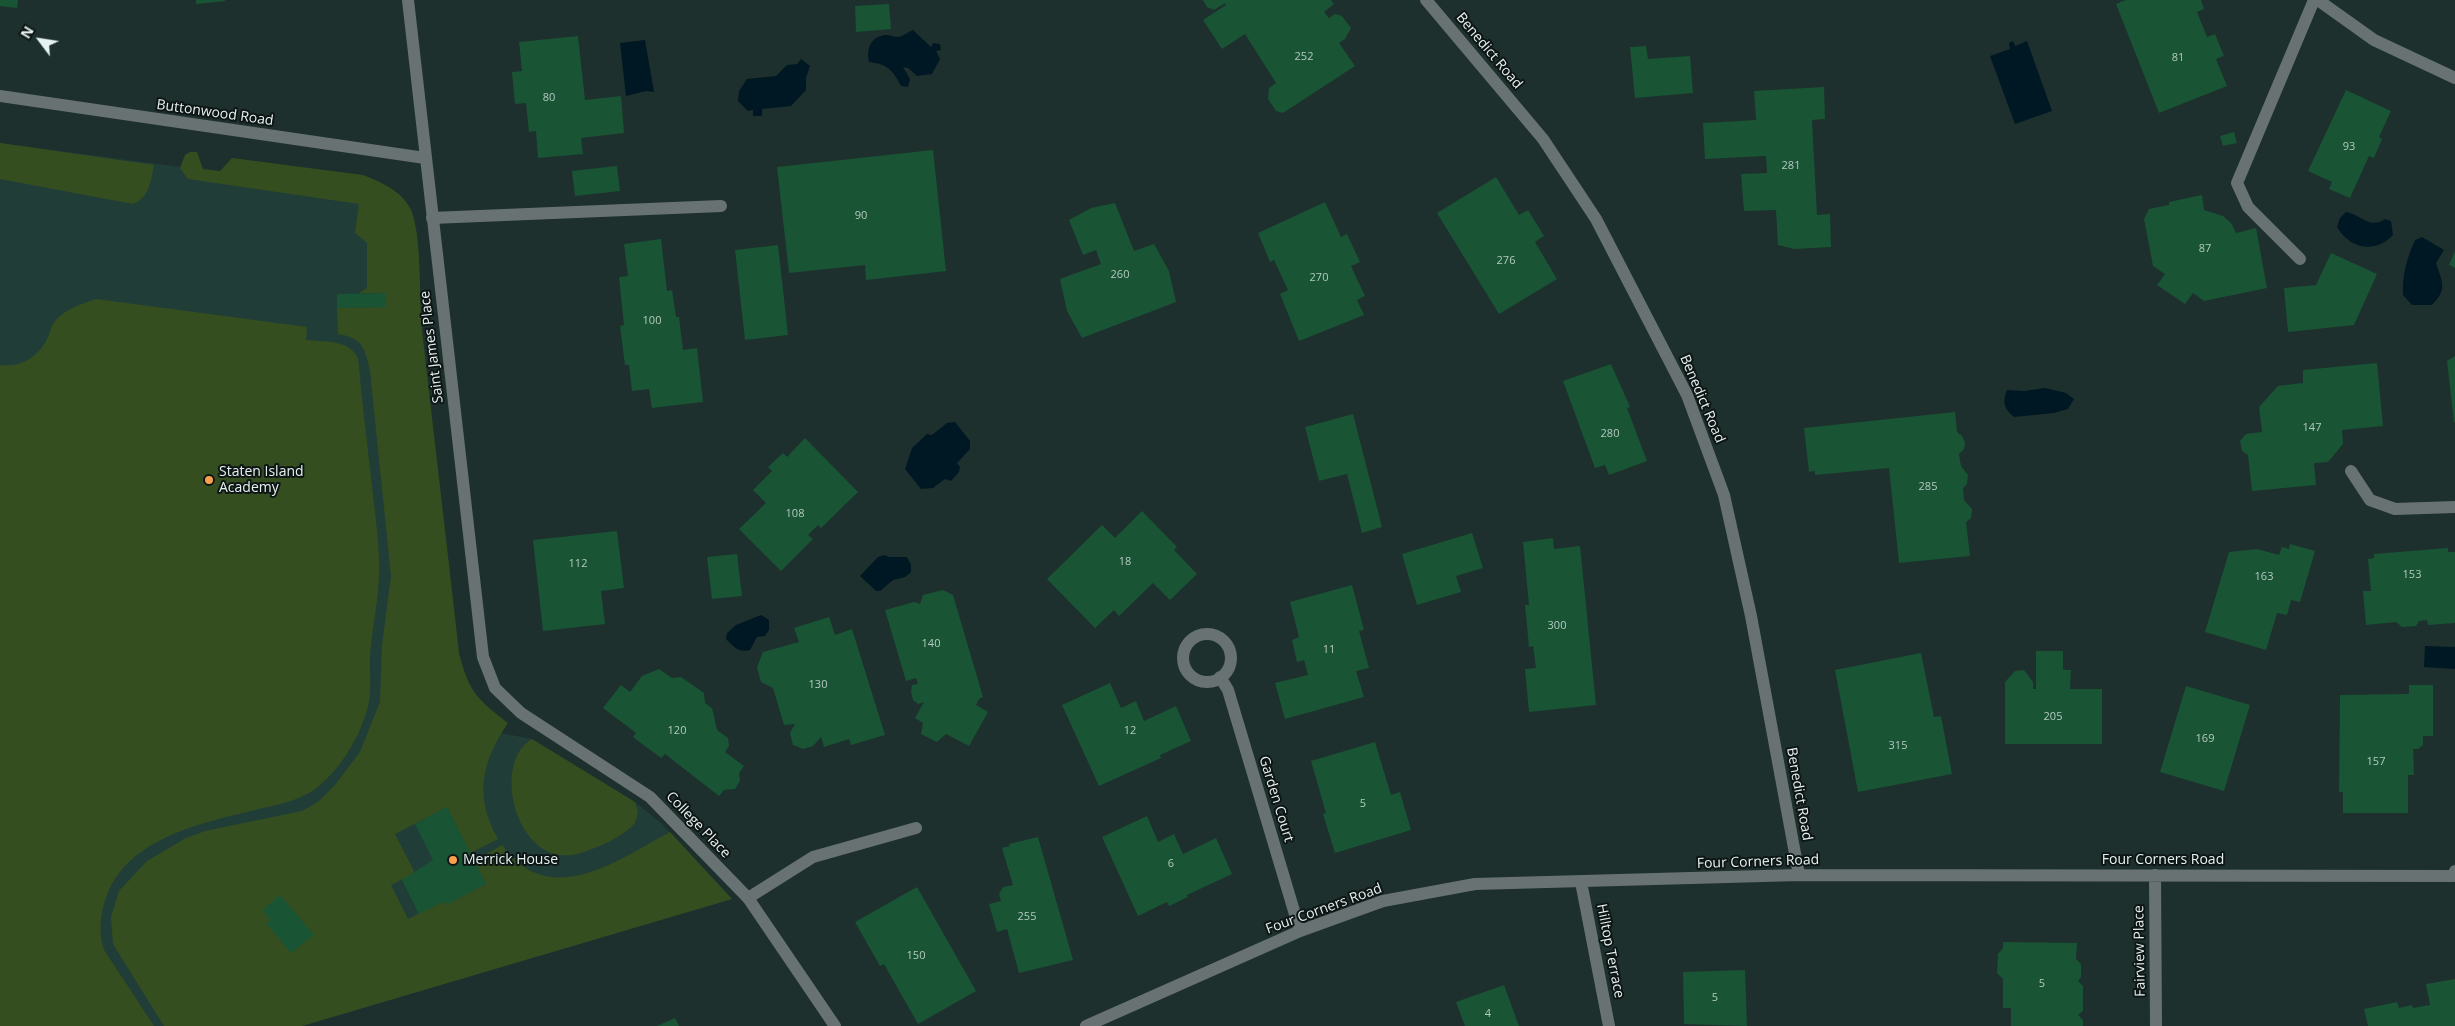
<!DOCTYPE html>
<html>
<head>
<meta charset="utf-8">
<style>
	body { margin:0 }
	#map { position:relative; width:2455px; height:1026px; overflow:hidden; background:#1d302d; font-family:"Open Sans",sans-serif }
	canvas { display:block }
	.north { position:absolute; left:15px; top:15px; width:50px; height:50px; -webkit-text-stroke:4px #0e1615; paint-order:stroke; rotate:301deg; font-size:14px; font-weight:700; line-height:20px; text-align:center; color:#e6f2ef }
	.north::after { content:''; display:block; margin:auto; width:18px; height:22px; background:#e6f2ef; clip-path:polygon(50% 0,100% 100%,50% 72%,0 100%) }
</style>
</head>
<body>
<div id="map">
<canvas width="2455" height="1026"></canvas>
<div class="north">N</div>
</div>
<script>
const ctx = document.querySelector('canvas').getContext('2d');
ctx.lineJoin = 'round';
function fill(path, color) { ctx.fillStyle = color; ctx.fill(path, 'evenodd'); }
function stroke(path, color, width, dash) { ctx.strokeStyle = color; ctx.lineWidth = width; ctx.lineCap = dash ? 'butt' : 'round'; ctx.setLineDash(dash || []); ctx.stroke(path); }
function write(font, color, halo, rows, align = 'center') {
  ctx.font = font + ' "Open Sans",sans-serif'; ctx.lineWidth = 4; ctx.setLineDash([]); ctx.textBaseline = 'middle'; ctx.strokeStyle = halo; ctx.fillStyle = color; for (const [text, x, y, turn = 0] of rows) {
    ctx.save(); ctx.translate(x, y); ctx.rotate((+turn || 0) * Math.PI / 180); ctx.textAlign = isNaN(turn) ? turn : align; if (halo) ctx.strokeText(text, 0, 0); ctx.fillText(text, 0, 0); ctx.restore();
  }
}
const built = new Path2D(`
	M0 143 353 190 394 224 437 670 501 733 532 739 635 802 662 824 732 899 302 1026H0Z`);
const green = new Path2D(`
	M0 143 154 165C151 180 150 197 133 204L0 179Z
	M190 152H197L203 169 220 171 232 158 363 175C381 182 402 191 411 210 422 234 419 300 422 330 434 437 447 545 459 653 469 692 477 699 508 723 481 762 474 797 498 839L470 853 447 807 395 834 415 873 391 885 408 919 444 901 446 904 486 884 474 861 502 845C550 911 616 861 670 832L732 899 302 1026H164L113 944 111 917 119 891 147 861 186 838 205 831 302 811 319 801 335 785 360 752 380 702 382 645 391 576 370 371C365 348 363 338 338 334L337 308 386 307V293H359L367 288V243L355 233 359 204 188 179 180 168 185 155Z
	M96 299 307 327 306 340C325 342 348 339 358 358 362 401 367 443 372 486 375 516 380 546 379 576 378 603 372 629 370 655 369 668 371 680 370 693 368 719 351 752 334 771 327 779 315 791 305 795 289 803 272 806 255 810 201 823 129 838 107 895 100 913 98 932 104 950L154 1026H0V365C21 368 38 357 47 339 50 333 51 326 55 321 65 309 82 304 96 299Z
	M532 739 635 802 638 813 635 823C625 834 610 842 597 847 585 852 572 857 560 855 514 850 493 762 532 739Z`);
const water = new Path2D(`
	M913 30 931 47 933 43 940 44 941 50 936 51 940 59 932 74 917 76 908 68 903 67 910 79 908 87 901 86C893 70 887 64 869 62 866 49 871 36 886 35 890 35 894 37 898 37 903 36 909 32 913 30Z
	M645 40 654 92 646 91 626 96 620 43Z
	M2013 41 2015 46 2027 41 2052 111 2015 124 1990 56 2010 49 2009 43Z
	M801 59 810 66 806 78V90L791 106 762 109V116H753V110L748 111 738 101 739 91 747 79 776 76 787 65 797 64Z
	M2346 212C2360 214 2370 230 2385 219L2391 221 2393 235C2375 254 2350 249 2337 227L2340 218Z
	M2422 237 2444 250 2436 263C2442 282 2448 289 2432 305H2412L2403 295C2402 275 2407 258 2415 240Z
	M2045 388 2066 393 2074 399 2068 409 2054 413 2014 417C2004 409 2002 402 2007 390L2024 391Z
	M955 422 970 441V449L957 463 960 467 959 472 951 481 945 479 933 488 921 489 905 469 912 448 927 434 932 435 947 423Z
	M885 555 889 557H907L911 565V572L905 577 893 580 880 591H876L860 576 878 557Z
	M761 615 769 620V630L765 636 757 637 750 650C738 653 734 647 726 639L727 633 736 625Z
	M2425 646 2455 647V669L2424 667Z`);
const building = new Path2D(`
	M0 0H18L17 8 0 6Z
	M196 0H225V1L196 4Z
	M1203 0H1331L1334 4 1324 12 1329 18 1335 14 1342 16 1351 28 1345 39 1339 43 1355 66 1283 113 1276 111 1268 99 1269 88 1276 83 1245 34 1222 49 1203 20 1226 5 1225 3 1214 10 1207 7Z
	M2126 0H2201L2204 9 2197 12 2207 37 2215 34 2224 56 2216 59 2227 86 2159 113 2116 4Z
	M889 4 891 29 856 32 855 6Z
	M578 36 585 100 621 96 624 133 581 138 583 154 538 158 536 131 529 132 526 103 515 104 512 72 522 71 519 42Z
	M1646 46 1648 59 1690 56 1693 93 1635 98 1630 47Z
	M1824 87 1825 119 1812 120 1817 215 1830 214 1831 247 1794 249 1778 245 1776 210 1744 211 1741 174 1767 173 1766 156 1705 159 1703 123 1756 120 1754 91Z
	M2346 90 2391 111 2379 137 2382 139 2374 158 2369 156 2350 198 2329 189 2332 182 2308 171Z
	M2234 132 2237 143 2223 146 2220 136Z
	M933 150 946 271 866 280 865 265 789 273 777 167Z
	M617 166 620 191 575 196 572 171Z
	M1496 177 1519 215 1528 210 1544 236 1535 242 1557 279 1499 314 1437 213Z
	M2202 195 2204 210 2223 216 2231 223 2236 233 2256 228 2267 288 2204 301 2193 293 2185 304 2157 285 2165 274 2153 266 2144 219 2149 209 2169 205V202Z
	M1325 202 1341 237 1347 234 1360 262 1351 266 1365 296 1357 300 1364 315 1299 341 1280 294 1288 290 1274 260 1270 262 1258 233Z
	M1115 203 1134 251 1154 244 1169 271 1176 302 1082 338 1067 311 1060 279 1101 264 1096 250 1083 255 1069 220 1091 208Z
	M661 239 667 291 672 290 676 317H679L683 350 697 348 703 402 652 408 649 389 632 391 629 365H625L620 326 624 325 619 277 628 276 624 244Z
	M778 245 788 335 745 340 735 250Z
	M2455 251V268L2449 265Z
	M2331 253 2377 274 2354 325 2288 332 2284 288 2316 285Z
	M386 293V307L337 308V294Z
	M2455 356V422H2454L2447 361Z
	M2377 363 2383 426 2342 430 2343 444 2328 462 2314 463 2316 485 2252 491 2248 455 2242 451 2240 441 2246 434 2262 432 2259 407 2278 386 2303 383V370Z
	M1611 364 1630 407 1627 408 1647 461 1609 475 1605 465 1595 468 1563 381Z
	M1955 412 1957 432 1962 436 1965 443 1964 449 1959 454 1961 466 1968 475 1967 484 1963 488 1964 500 1972 509 1971 518 1966 522 1970 556 1899 563 1889 468 1815 475V471L1809 472 1804 428Z
	M1353 414 1382 527 1362 533 1347 474 1319 481 1305 427Z
	M805 438 858 492 821 528 818 525 808 535 813 539 781 571 739 529 766 503 753 490 772 471 768 467 783 453 787 457Z
	M1142 511 1177 547 1174 550 1197 574 1170 600 1153 583 1119 616 1114 610 1095 628 1047 579 1102 525 1115 538Z
	M617 531 624 588 601 591 605 624 543 631 533 540Z
	M1472 533 1483 568 1456 576 1461 592 1417 605 1402 554Z
	M1553 538 1554 549 1580 546 1596 705 1529 712 1525 669 1536 668 1533 646 1529 647 1525 605H1529L1523 542Z
	M2290 544 2315 551 2300 602 2291 600 2287 615 2277 613 2266 650 2205 632 2229 552 2257 549 2279 555 2282 547 2289 549Z
	M2448 548V552H2455V623L2428 625 2427 620 2419 621 2416 626 2402 627 2396 622 2366 625 2363 591H2371L2368 559 2374 558V554Z
	M737 554 742 596 712 599 707 557Z
	M1352 585 1364 630 1359 631 1369 668 1356 671 1364 697 1285 719 1275 683 1308 675 1304 660 1297 662 1292 640 1299 637 1290 602Z
	M943 590 953 595 983 697 979 699 976 705 988 712 969 746 946 734 937 742 921 734 923 723 915 718 924 702 918 704 913 700 911 692 912 685 918 684 916 678 906 681 885 610 914 602 920 604 923 595Z
	M829 617 835 635 852 629 885 735 851 745 849 739 824 747 821 737 813 746 803 749 793 745 790 733 795 724 784 725 773 688 761 682 757 667 763 652 799 642 794 628Z
	M2036 651H2063V670H2071L2070 689H2102V744H2005V682L2015 671 2024 670 2033 682V689H2036Z
	M1921 653 1934 717 1941 716 1952 774 1858 792 1835 670Z
	M659 669 672 678 681 677 704 693 705 703 712 708 717 730 728 738 729 746 725 752 744 766 739 773 740 781 735 789 724 790 719 796 665 754 661 758 633 737 636 733 603 708 621 685 630 692 642 676Z
	M1110 683 1121 708 1136 701 1144 721 1176 706 1191 741 1160 755 1161 758 1099 786 1062 705Z
	M2409 685H2433V736H2423V745L2418 749H2413L2414 775H2408V813H2343V792H2339L2340 695 2409 694Z
	M2186 686 2250 705 2224 791 2160 772Z
	M1375 742 1391 795 1400 792 1411 830 1335 853 1323 814 1326 813 1311 761Z
	M447 807 486 884 446 905 444 901 419 914 402 880 433 860 415 824Z
	M1147 816 1158 842 1174 834 1183 854 1216 838 1232 874 1187 895 1188 897 1169 906 1167 902 1138 916 1102 837Z
	M1038 837 1073 960 1019 973 1007 929 997 932 989 904 1001 901 999 894 1003 887 1013 885 1002 848 1010 846 1009 844Z
	M917 887 976 991 918 1024 884 964 880 966 855 922Z
	M280 895 314 935 291 953 266 923 270 920 262 910Z
	M2003 942 2077 943 2076 959 2081 964V977L2078 981 2083 986V1011L2078 1015 2083 1020V1026H2011V1008H2003V979L1997 973 1998 954 2003 948Z
	M1745 970 1747 1026 1684 1024 1683 972Z
	M2455 979V1026H2368L2364 1009 2397 1002 2399 1008 2412 1005 2413 1008 2430 1005 2426 984Z
	M1504 985 1519 1026H1465L1456 1002Z
	M675 1018 679 1026H657Z`);
const service = new Path2D(`
	M432 218 721 206
	M2300 259 2248 207 2237 183 2314 0
	M2351 471 2370 500 2395 509 2455 507
	M748 898 813 857 916 828`);
const minor = new Path2D(`
	M408 0 483 657 495 688 521 713 650 797 748 898 835 1026
	M1426 0 1543 139 1596 219 1687 395 1724 495 1751 616 1799 875
	M2318 0 2374 40 2455 78
	M0 96 425 158
	M1183 658a24 24 0 1 1 48 0a24 24 0 1 1-48 0Z
	M1220 677 1228 690 1300 931
	M2155 875 2156 1026
	M1581 882 1609 1026
	M1086 1026 1300 931 1383 901 1475 884 1799 875 2453 876 2455 871`);
const markers = [
	[209,480,5,"#fa9f4e"],
	[453,860,5,"#fa9f4e"]
];
const numberNames = [
	["252",1304,57],
	["81",2178,58],
	["80",549,98],
	["93",2349,147],
	["281",1791,166],
	["90",861,216],
	["87",2205,249],
	["276",1506,261],
	["260",1120,275],
	["270",1319,278],
	["100",652,321],
	["147",2312,428],
	["280",1610,434],
	["285",1928,487],
	["108",795,514],
	["18",1125,562],
	["112",578,564],
	["153",2412,575],
	["163",2264,577],
	["300",1557,626],
	["140",931,644],
	["11",1329,650],
	["130",818,685],
	["205",2053,717],
	["120",677,731],
	["12",1130,731],
	["169",2205,739],
	["315",1898,746],
	["157",2376,762],
	["5",1363,804],
	["6",1171,864],
	["255",1027,917],
	["150",916,956],
	["5",2042,984],
	["5",1715,998],
	["4",1488,1014]
];
const streetNames = [
	["Benedict Road",1489,51,50],
	["Buttonwood Road",215,113,8],
	["Saint James Place",432,347,-97],
	["Benedict Road",1702,399,67],
	["Benedict Road",1799,794,80],
	["Garden Court",1276,799,73],
	["College Place",698,825,46],
	["Four Corners Road",2163,860],
	["Four Corners Road",1758,862,-2],
	["Four Corners Road",1324,909,-20],
	["Hilltop Terrace",1610,951,79],
	["Fairview Place",2140,951,-91]
];
const poiNames = [
	["Staten Island",219,472],
	["Academy",219,488],
	["Merrick House",463,860]
];
fill(built, '#213d38');
fill(green, '#354e20');
fill(water, '#001823');
fill(building, '#195435');
stroke(service, '#697273', 12);
stroke(minor, '#697273', 12);
for (const [x, y, r, color] of markers) { const dot = new Path2D(); dot.arc(x, y, r, 0, 2 * Math.PI); ctx.fillStyle = color; ctx.fill(dot); stroke(dot, '#0e1615', 2); }
write('11px', '#b3cac0', null, numberNames);
write('14px', '#e6f2ef', '#0e1615', streetNames);
write('14px', '#e6f2ef', '#0e1615', poiNames, 'left');
</script>
</body>
</html>
